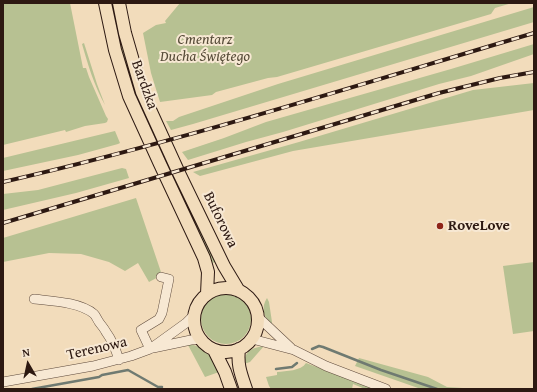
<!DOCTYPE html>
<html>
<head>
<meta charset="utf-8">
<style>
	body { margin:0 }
	#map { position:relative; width:537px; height:392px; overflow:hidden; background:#f2dcbb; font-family:"Gentium Book Plus",serif }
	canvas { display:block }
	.frame { position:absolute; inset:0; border:4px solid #2d1912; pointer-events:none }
	.north { position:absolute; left:8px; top:344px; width:40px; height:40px; -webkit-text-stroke:3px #f7e8d3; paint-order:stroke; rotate:351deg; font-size:11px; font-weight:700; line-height:16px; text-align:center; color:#2d1912 }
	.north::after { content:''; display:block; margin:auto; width:14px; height:18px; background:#2d1912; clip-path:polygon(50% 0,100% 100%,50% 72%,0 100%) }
</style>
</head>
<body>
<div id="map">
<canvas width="537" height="392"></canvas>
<div class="frame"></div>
<div class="north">N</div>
</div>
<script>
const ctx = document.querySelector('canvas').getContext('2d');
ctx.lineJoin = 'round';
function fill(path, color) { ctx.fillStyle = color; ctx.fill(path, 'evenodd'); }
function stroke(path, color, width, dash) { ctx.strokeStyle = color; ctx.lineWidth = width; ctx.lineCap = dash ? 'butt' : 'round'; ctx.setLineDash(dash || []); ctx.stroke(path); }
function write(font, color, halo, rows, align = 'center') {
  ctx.font = font + ' "Gentium Book Plus",serif'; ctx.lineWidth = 4; ctx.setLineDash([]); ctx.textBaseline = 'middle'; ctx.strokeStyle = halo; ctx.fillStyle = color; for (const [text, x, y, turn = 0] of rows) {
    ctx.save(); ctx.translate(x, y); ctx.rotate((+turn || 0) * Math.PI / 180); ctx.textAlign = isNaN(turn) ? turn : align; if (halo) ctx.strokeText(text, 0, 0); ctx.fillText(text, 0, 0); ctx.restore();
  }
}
const green = new Path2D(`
	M3 3H70L83 68H86L89 77 106 116 108 119 107 122 105 123 85 126 66 132 65 130 3 145Z
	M180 3H512L495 8 491 14 277 77 268 78 216 92 212 95 160 102 151 73 143 33 156 25 166 23 165 21Z
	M534 7V22L193 124 171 130 166 121H173L179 117 278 84Z
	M84 43 97 84 105 105C94 85 88 65 82 44Z
	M119 43H121L122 44 127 64 138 95 155 134 152 135 135 96 127 73Z
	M534 44V54L471 76 439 84 283 132 246 142 188 160 182 152 224 138 266 122 451 69Z
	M534 83V110L293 151 200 176 193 172 299 142 473 90Z
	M115 131 120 143 118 144 78 155 3 171V158Z
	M122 168 126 169 129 178 76 193 3 210V194L38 190Z
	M175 176 217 262 211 263 210 258 208 251 172 178Z
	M136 198 162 275 149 282 138 263 125 271 109 262 81 254 49 253 3 262V238Z
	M534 262V331L513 334 503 266Z
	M201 319a25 25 0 1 1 50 0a25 25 0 1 1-50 0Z
	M267 298 269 302 272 322V325C263 318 261 307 267 298Z
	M191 344 199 347 211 357 219 372 205 377 188 345Z
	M264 346 250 362 244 364C245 350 252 348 264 346Z
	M359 358 428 377 447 387 479 389H421L355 366Z
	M306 363 375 389H365L353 384 352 389H283V388L271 389 269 386 266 377 277 375V372C286 371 301 371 306 363Z`);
const stream = new Path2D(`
	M312 349 319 346 323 347 381 370 437 389
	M276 369 292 367 297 363
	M32 389 99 377 102 375 128 370 158 387H162`);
const minor = new Path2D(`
	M34 299C51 301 80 302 94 314 96 316 97 319 99 322 101 325 104 328 106 332 112 340 116 350 119 360
	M258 317 291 348
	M252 339 294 350 326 366 386 389
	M153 348 191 340 200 339
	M150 349 141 330 159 319 162 313 169 279 161 277
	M3 382 93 366 131 356 150 349 186 323 194 315`);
const major = new Path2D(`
	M105 3 115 50 129 96 160 164 204 258 208 272 207 294
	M119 3 125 33 142 92 178 171 224 266 239 291
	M194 320a32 32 0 1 1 64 0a32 32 0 1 1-64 0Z
	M239 349C237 365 241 374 246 389
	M214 350 225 372 231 389`);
const rail = new Path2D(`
	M3 182C182 141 358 85 534 33
	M3 223 439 93 500 78 534 72`);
const markers = [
	[440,226,4,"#8f2418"]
];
const parkNames = [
	["Cmentarz",205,40],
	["Ducha Świętego",205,57]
];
const streetNames = [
	["Bardzka",144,85,70],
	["Buforowa",220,220,64],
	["Terenowa",97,349,-13]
];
const poiNames = [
	["RoveLove",448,226]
];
fill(green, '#b7c192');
stroke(stream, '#6f7a71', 2.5);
stroke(minor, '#5e4a3c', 10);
stroke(major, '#2d1912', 14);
stroke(minor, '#f7e8d3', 9);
stroke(major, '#f2dcbb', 12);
stroke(rail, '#2d1912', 4);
stroke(rail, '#f7e8d3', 2.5, [8]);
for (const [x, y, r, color] of markers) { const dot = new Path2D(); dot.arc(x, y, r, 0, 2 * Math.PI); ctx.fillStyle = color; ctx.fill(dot); stroke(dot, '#f7e8d3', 1.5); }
write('italic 15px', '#564b38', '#f7e8d3', parkNames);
write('15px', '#2d1912', '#f7e8d3', streetNames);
write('bold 15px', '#2d1912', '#f7e8d3', poiNames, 'left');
</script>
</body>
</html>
